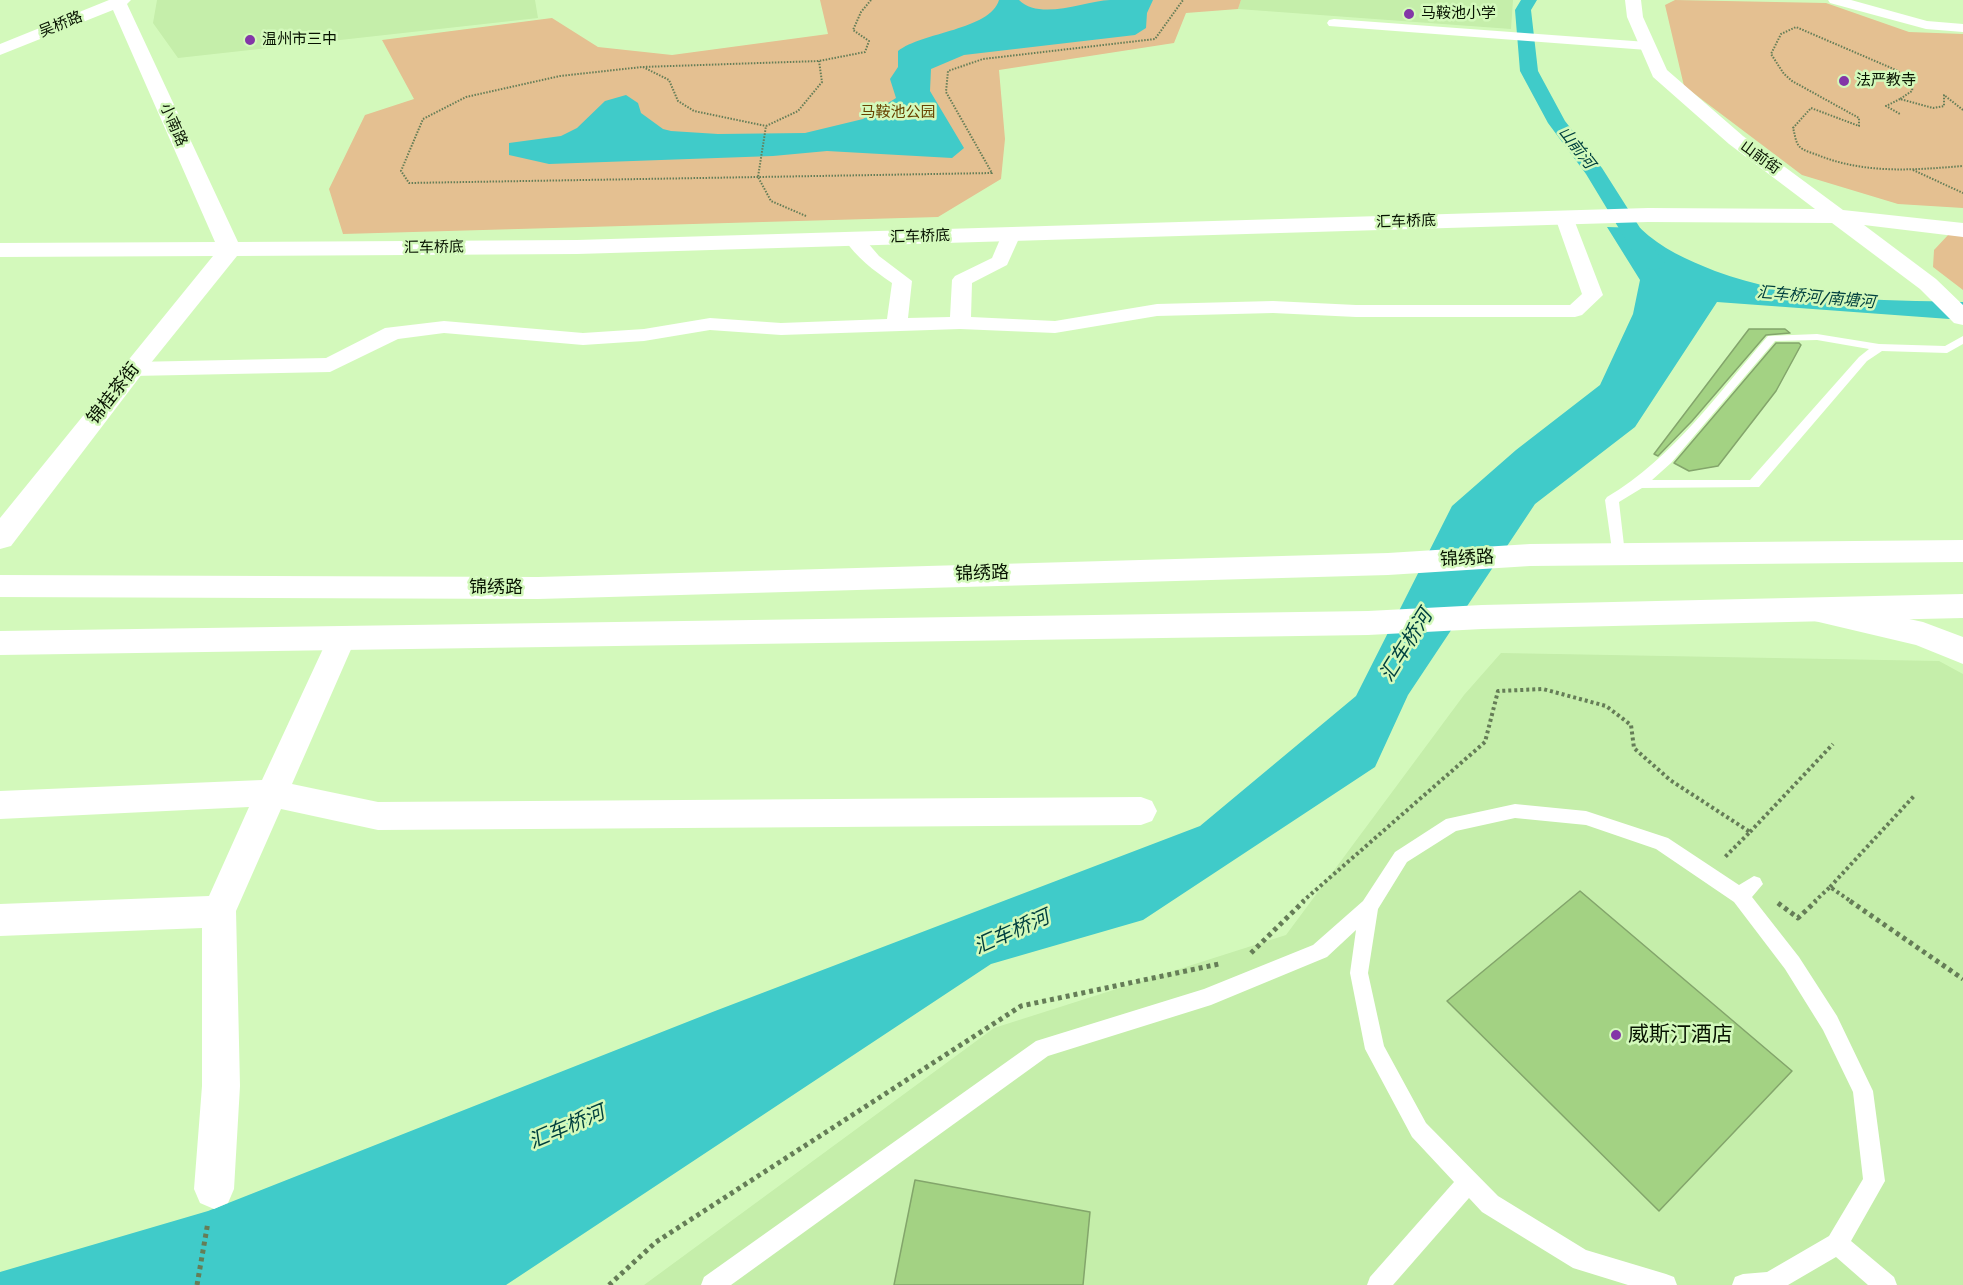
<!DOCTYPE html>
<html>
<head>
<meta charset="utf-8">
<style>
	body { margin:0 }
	canvas { display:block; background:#d3f9bb }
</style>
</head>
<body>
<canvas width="1963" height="1285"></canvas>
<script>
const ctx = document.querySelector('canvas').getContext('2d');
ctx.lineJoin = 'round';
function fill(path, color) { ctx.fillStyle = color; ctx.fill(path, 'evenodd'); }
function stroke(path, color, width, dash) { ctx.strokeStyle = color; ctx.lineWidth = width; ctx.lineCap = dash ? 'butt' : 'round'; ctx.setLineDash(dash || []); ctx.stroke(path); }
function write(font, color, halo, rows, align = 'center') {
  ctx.font = font + ' Signika,"Noto Sans SC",sans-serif'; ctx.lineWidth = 5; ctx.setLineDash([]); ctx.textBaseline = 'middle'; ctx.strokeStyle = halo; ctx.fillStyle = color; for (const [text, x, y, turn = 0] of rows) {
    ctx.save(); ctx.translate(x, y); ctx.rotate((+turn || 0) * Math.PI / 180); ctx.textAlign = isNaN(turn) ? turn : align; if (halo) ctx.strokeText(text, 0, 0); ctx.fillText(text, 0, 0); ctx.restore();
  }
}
const built = new Path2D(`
	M157 0H535L538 18 178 58 153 23Z
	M1241 0H1513L1511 29 1238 9Z
	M1501 653 1939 661 1963 674V1285H644L994 1028 1286 935 1464 695Z`);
const green = new Path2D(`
	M820 0H1241L1238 9 1186 13 1174 43 999 70 1005 139 1001 179 938 217 343 234 329 189 365 115 414 99 382 40 552 18 598 47 672 55 828 34Z
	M1675 0 1826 3 1909 32 1963 34V208L1898 204 1802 175 1684 86 1665 5Z
	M1949 234 1963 235V290L1933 267 1934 250Z`);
const water = new Path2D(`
	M999 0H1019C1040 21 1085 1 1110 0 1124 0 1139 0 1153 0L1147 13 1146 28 1135 35 964 55 931 69 930 91 964 148 952 158 827 151 773 156 549 164 509 155V143L561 136 577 128 605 101 626 95 638 103 641 113 663 129 671 131 718 134 805 133 863 119 896 98 890 79 898 67V51C922 32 990 30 999 0Z
	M1607 227 1640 228C1662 249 1687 260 1715 271 1796 301 1878 300 1963 302V320L1717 302 1635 427 1535 504 1408 695 1375 767 1143 920 991 964 506 1285H0V1272L208 1211 715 1011 1200 826 1356 696 1452 506 1516 450 1600 385 1633 314 1640 280Z`);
const canal = new Path2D(`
	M1521 0H1537L1531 10 1538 71 1565 121 1602 168 1649 242 1665 263 1662 268 1654 270 1646 268 1632 250 1586 174 1548 123 1520 71 1515 10Z`);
const building = new Path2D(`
	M1749 329H1785L1790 333 1766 335 1692 421 1658 456 1654 454Z
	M1776 343H1799L1801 345 1776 391 1718 466 1689 471 1674 463Z
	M1580 891 1792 1071 1659 1211 1447 1001Z
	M915 1180 1090 1212 1083 1285H894Z`);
const pathFar2 = new Path2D(`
	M871 0 861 12 853 30 869 41 865 52 819 61 642 67 560 76 466 97 423 119 401 171 409 183 992 173 946 92 948 71 983 59 1155 39 1183 0
	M643 67 669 80 678 101 694 111 766 126
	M1900 99 1886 106 1900 114
	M1963 110 1944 95V106L1933 108 1900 99 1912 91 1913 83 1896 70 1796 27 1781 34 1771 54 1784 74 1792 81 1859 118V126L1811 108 1793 128C1795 134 1795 141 1799 146 1803 151 1813 153 1820 156 1867 174 1913 170 1963 166
	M1913 170 1963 193
	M806 216 771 201 758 177 766 126 798 111 822 82 819 61`);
const pathFar1 = new Path2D(`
	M1750 832 1833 744
	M1830 887 1914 796
	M1302 902 1485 742 1498 691 1543 689 1606 706 1631 725 1634 748 1670 780 1750 832 1724 858
	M1814 902 1830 887 1852 902`);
const path = new Path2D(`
	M1850 901 1963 979
	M1778 903 1798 918 1816 901
	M1251 953 1304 901
	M197 1285 208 1222
	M609 1285 656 1242 1021 1006 1219 964`);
const lane = new Path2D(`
	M1817 334 1879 344 1945 346 1963 336V344L1947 353 1882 351 1867 361 1759 487 1642 488 1619 502 1625 554 1618 559 1613 557 1605 500 1607 497C1673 458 1719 392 1768 336ZM1817 340 1869 349 1859 357 1750 480H1652L1671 463 1775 341Z
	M1515 804 1586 811 1668 838 1739 885 1754 876 1760 878 1763 884 1752 897 1799 957 1837 1016 1873 1091 1885 1181 1851 1241 1894 1277 1897 1285H1868L1836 1257 1788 1285H1732L1735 1277 1743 1274 1767 1272 1829 1236 1863 1179 1853 1092 1823 1030 1785 969 1734 902 1656 849 1586 825 1515 818 1456 831 1407 862 1378 909 1368 973 1384 1046 1426 1123 1498 1196 1586 1250 1666 1274 1674 1277 1677 1285H1628L1573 1268 1482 1212 1469 1198 1393 1285H1367L1370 1277 1454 1182 1412 1137 1365 1049 1350 973 1356 930 1327 957 1211 1005 1048 1056 731 1285H701L704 1277 1036 1041 1204 989 1313 945 1363 901 1395 852 1446 819Z`);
const street = new Path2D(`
	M1828 0H1851L1927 21 1963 24V32L1926 29 1830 3Z
	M1334 19 1647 42 1654 46 1647 50 1329 26 1327 23 1329 20Z
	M1564 211 1571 213 1573 217 1603 295 1582 315 1575 317H1356L1273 313 1157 316 1055 333 960 329 781 335 710 330 644 341 583 345 444 333 398 339 330 372 133 376 125 374 122 369 125 364 133 362 326 358 385 328 444 321 583 333 644 329 710 318 781 323 887 319 892 283C873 270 857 258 844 239L847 235H861L879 256 912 281 908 318 950 317 952 280 955 276 992 258 1004 230H1018L1021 234 1007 265 972 283 971 317 1055 321 1157 304 1273 301 1356 305H1570L1582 294 1555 217 1557 213Z
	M342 627 352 630 356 638 292 784 378 802 1141 797 1152 801 1157 811 1152 821 1141 825 378 830 281 809 236 911 240 1086 234 1189 228 1203 214 1209 200 1203 194 1189 202 1086V928L0 936V904L209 896 249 807 0 819V791L262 780 328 638 332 630Z`);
const secondary = new Path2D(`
	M109 0H131L127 4 238 242 577 240 1648 208 1815 209 1729 144 1653 77 1627 17 1625 0H1641L1643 17 1667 70 1743 136 1843 210 1963 223V237L1864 225 1936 279 1963 305V325L1954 323 1920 289 1832 223 1648 222 577 254 237 256 142 374 11 546 0 549V518L213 256 0 257V243L215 242 113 10 0 55V44Z
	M1817 599 1923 622 1963 637V664L1916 645 1806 619 1801 611 1806 603Z`);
const primary = new Path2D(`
	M1963 540V562L1530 566 1388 575 538 599 0 597V575L538 577 1388 553 1530 544Z
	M1963 594V618L1482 629 1368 635 0 655V631L1368 611 1482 605Z`);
const markers = [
	[1409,14,6,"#8336a7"],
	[250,40,6,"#8336a7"],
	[1844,81,6,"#8336a7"],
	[1616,1035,6,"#8336a7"]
];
const farPoinames = [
	["马鞍池小学",1421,14],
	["温州市三中",262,40],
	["法严教寺",1856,81]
];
const farStreetnames = [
	["吴桥路",61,25,-22],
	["小南路",173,125,66],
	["山前街",1760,158,36],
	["汇车桥底",1406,222,-2],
	["汇车桥底",920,237,-2],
	["汇车桥底",434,248,-1]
];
const farParknames = [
	["马鞍池公园",898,113]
];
const farWaternames = [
	["山前河",1576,148,52],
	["汇车桥河/南塘河",1816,298,5]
];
const streetNames = [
	["锦桂茶街",114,394,-52],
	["锦绣路",1467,559,-3],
	["锦绣路",982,574,-2],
	["锦绣路",496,588]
];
const waterNames = [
	["汇车桥河",1407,646,-58],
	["汇车桥河",1012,933,-24],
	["汇车桥河",567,1128,-23]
];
const nearPoinames = [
	["威斯汀酒店",1628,1035]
];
fill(built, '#c5eeaa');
fill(green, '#e4c091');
fill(water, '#40cbc9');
fill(canal, '#40cbc9');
fill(building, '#a3d283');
stroke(building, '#83a56b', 1.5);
stroke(pathFar2, '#657d57', 2, [1.5, 1.5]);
stroke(pathFar1, '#657d57', 4, [3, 3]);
stroke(path, '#657d57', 5, [4, 4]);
fill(lane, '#fff');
fill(street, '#fff');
fill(secondary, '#fff');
fill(primary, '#fff');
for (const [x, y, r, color] of markers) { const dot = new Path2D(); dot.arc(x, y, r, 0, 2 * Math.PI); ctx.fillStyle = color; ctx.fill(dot); stroke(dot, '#d3f9bb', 2); }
write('15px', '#071301', '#d3f9bb', farPoinames, 'left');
write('15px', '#071301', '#d3f9bb', farStreetnames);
write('15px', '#684301', '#d3f9bb', farParknames);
write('italic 16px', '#00403f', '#d3f9bb', farWaternames);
write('18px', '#071301', '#d3f9bb', streetNames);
write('italic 20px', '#00403f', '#d3f9bb', waterNames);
write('21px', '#071301', '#d3f9bb', nearPoinames, 'left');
</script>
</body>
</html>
